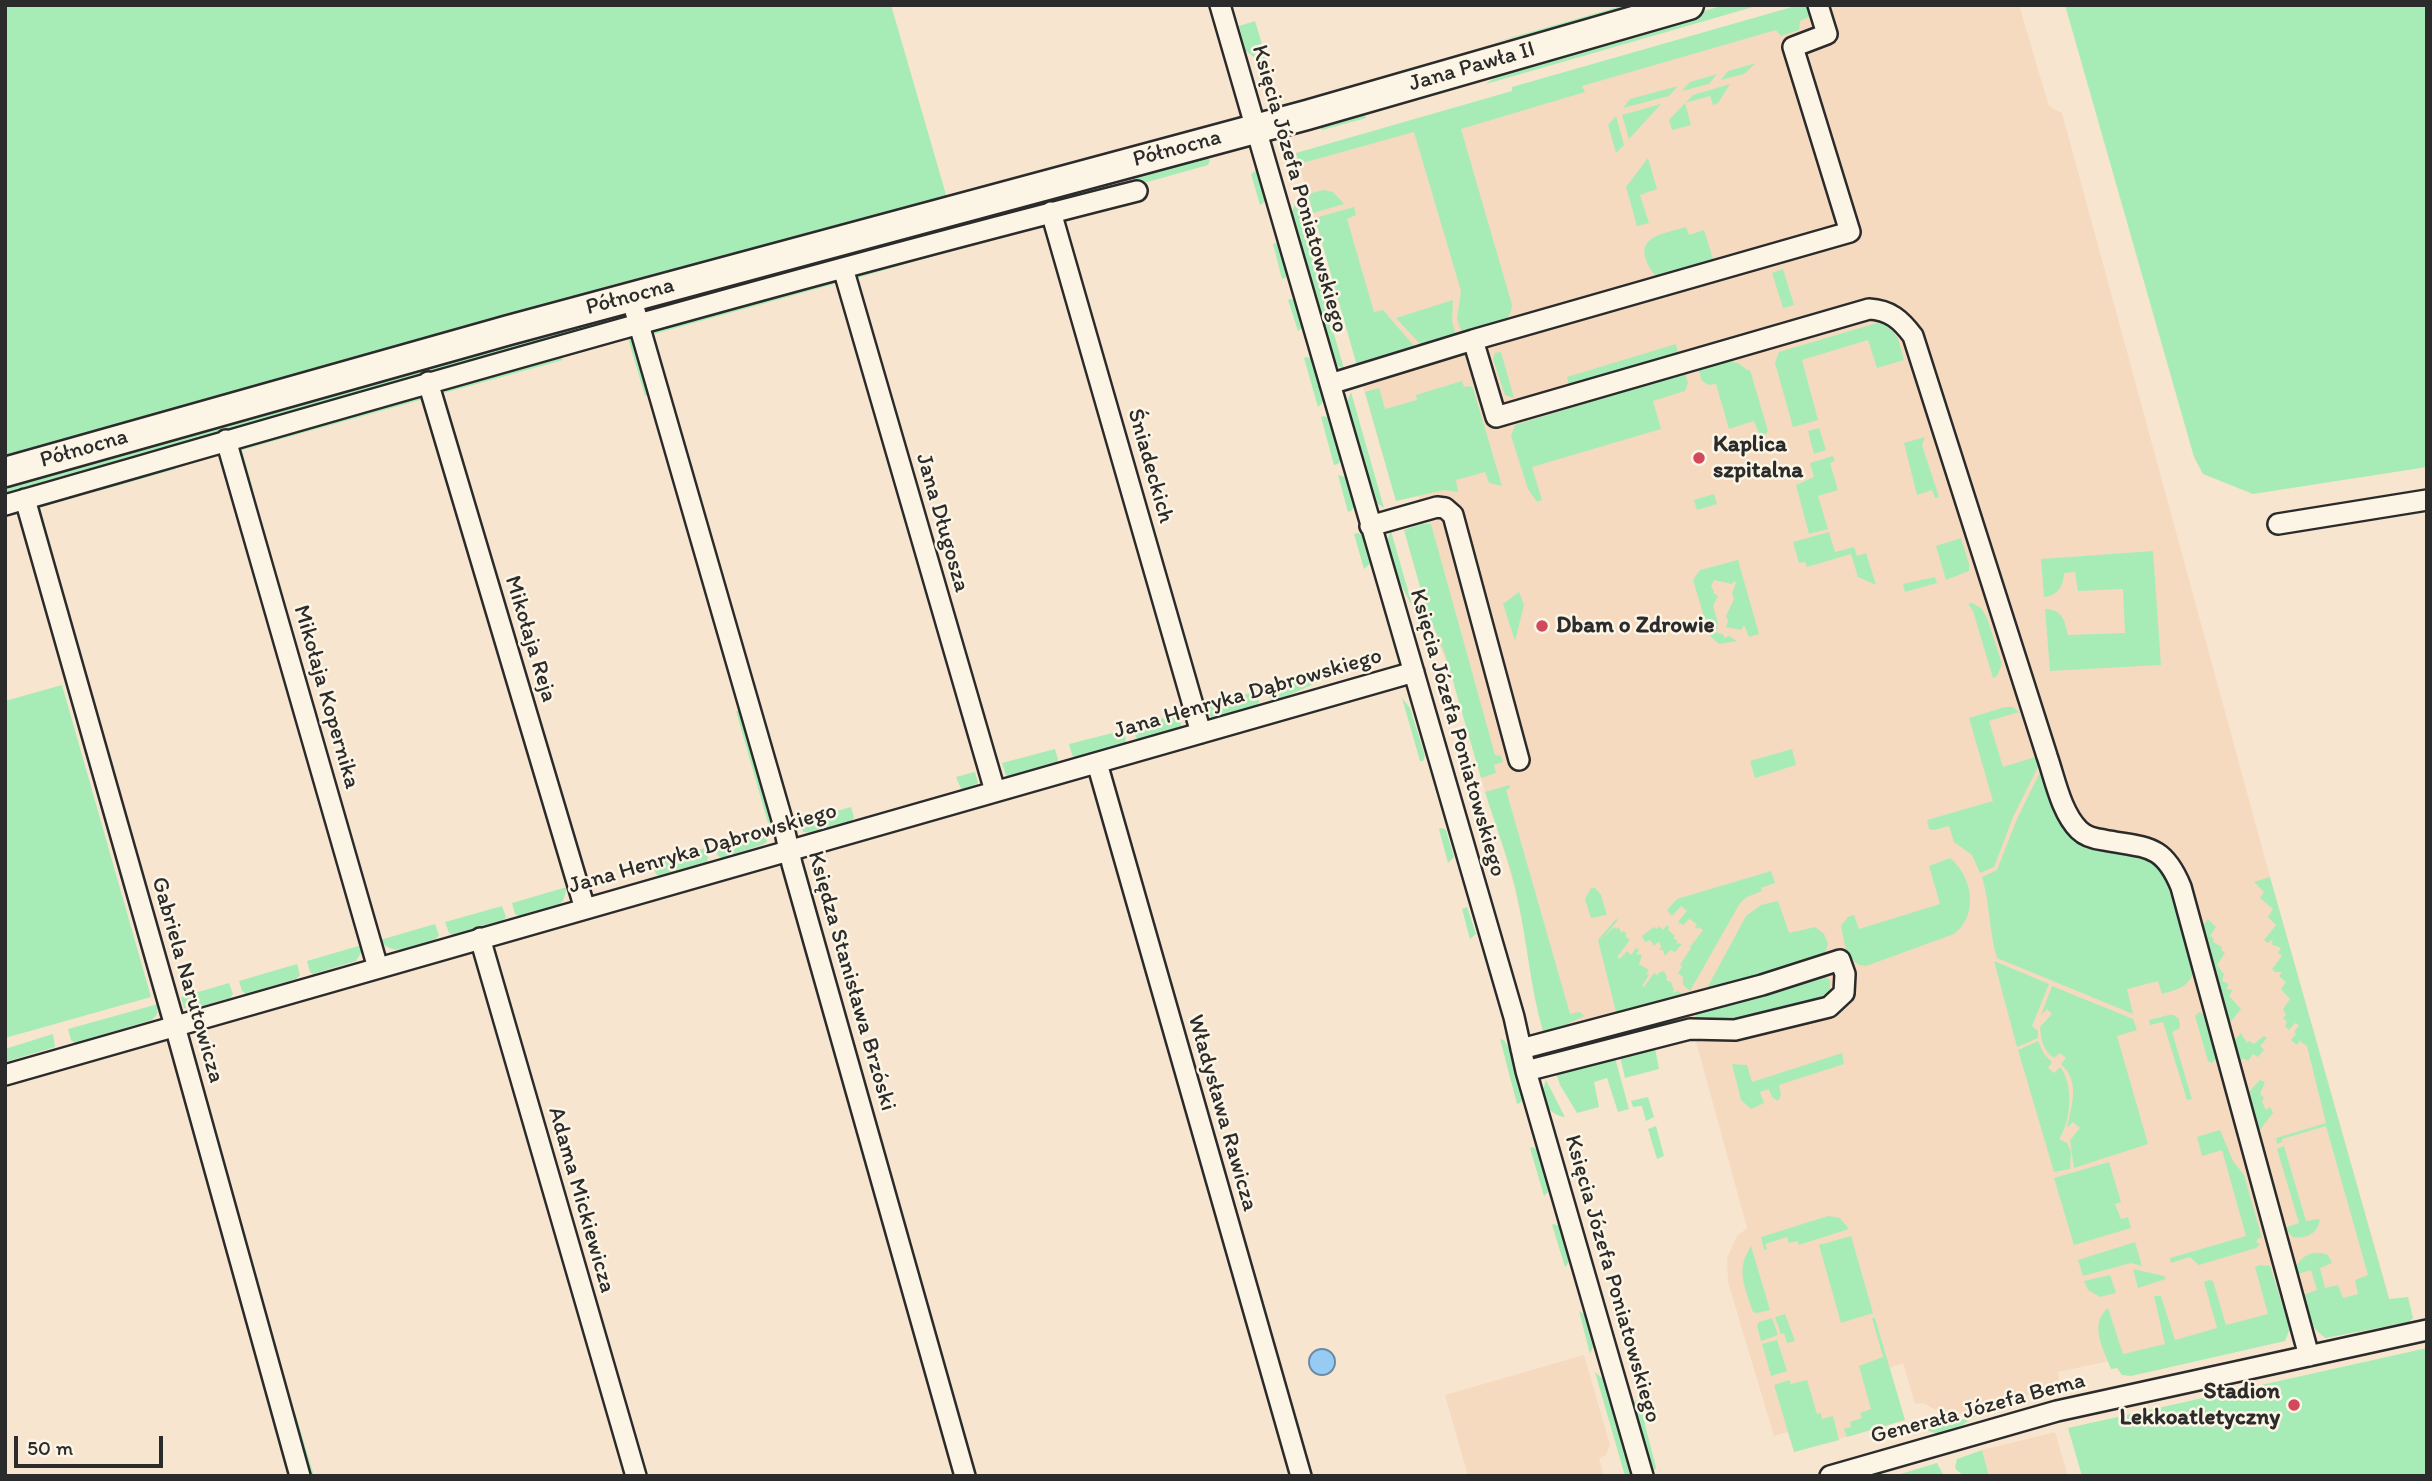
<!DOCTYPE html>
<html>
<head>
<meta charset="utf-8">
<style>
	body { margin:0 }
	#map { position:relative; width:2432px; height:1481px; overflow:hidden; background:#f8e5cf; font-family:Itim,sans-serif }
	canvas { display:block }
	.frame { position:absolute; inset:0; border:7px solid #2b2b2b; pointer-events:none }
	.scale { position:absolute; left:14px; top:1436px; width:149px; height:32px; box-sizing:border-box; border:4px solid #2b2b2b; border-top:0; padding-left:9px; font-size:21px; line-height:24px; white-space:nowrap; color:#2b2b2b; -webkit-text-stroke:5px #fcf5e5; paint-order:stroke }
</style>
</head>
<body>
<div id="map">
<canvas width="2432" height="1481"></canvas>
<div class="frame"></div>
<div class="scale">50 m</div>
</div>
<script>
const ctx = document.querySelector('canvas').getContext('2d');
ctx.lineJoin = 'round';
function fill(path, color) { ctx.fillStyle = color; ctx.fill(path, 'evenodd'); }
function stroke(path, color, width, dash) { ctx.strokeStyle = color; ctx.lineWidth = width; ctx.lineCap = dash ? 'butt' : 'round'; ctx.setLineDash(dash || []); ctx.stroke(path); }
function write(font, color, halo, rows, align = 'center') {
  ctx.font = font + ' Itim,sans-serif'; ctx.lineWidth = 5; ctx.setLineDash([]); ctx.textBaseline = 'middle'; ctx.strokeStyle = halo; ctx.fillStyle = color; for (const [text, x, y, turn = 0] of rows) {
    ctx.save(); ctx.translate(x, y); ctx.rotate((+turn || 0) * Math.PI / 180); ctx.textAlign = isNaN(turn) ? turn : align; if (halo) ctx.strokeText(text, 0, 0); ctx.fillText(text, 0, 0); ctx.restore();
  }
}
const built = new Path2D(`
	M1829 5H2019L2049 106 2062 113 2270 877 2390 1300 2309 1317 2305 1306 2285 1312 2288 1323 2058 1372 2060 1386 1949 1417 1923 1403 1915 1404 1903 1363 1889 1368 1905 1420 1794 1452 1788 1432 1774 1436 1728 1282 1727 1258 1737 1236 1747 1228 1694 1034 1555 1070 1515 890 1497 825 1485 792 1453 680 1427 611 1404 530 1425 524 1419 499 1418 496 1396 501 1362 384 1426 365 1421 345 1387 355 1317 227 1296 153 1821 14 1830 11Z
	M1584 1355 1610 1445 1606 1455 1599 1458 1604 1476H1468L1445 1395Z
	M2055 1432 2068 1476H1989L1982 1450Z`);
const green = new Path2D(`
	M5 5H891L947 198 608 286 501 322 5 461Z
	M1625 5H1648L1492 43Z
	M1724 5H1760L1486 84 1501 73Z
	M1799 5H1809V17L1800 21 1799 30 1781 36 1776 30 1582 86 1585 92 1461 129 1512 305C1511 329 1480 329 1462 333L1457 319 1461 291 1414 132 1299 164 1296 153 1512 91V87Z
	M2065 5H2427V467L2253 494 2203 474 2194 457Z
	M1255 21 1269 67H1266L1245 50 1239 26Z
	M1756 63 1744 74 1721 80 1728 71Z
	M1717 74 1709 84 1682 91 1690 82Z
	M1730 84 1718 103 1713 105 1710 96 1685 103 1691 125 1672 130 1669 120 1693 95Z
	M1678 86 1669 96 1623 108 1630 99Z
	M1661 104 1629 139 1622 115Z
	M1365 115 1366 118 1322 130 1319 126 1346 118Z
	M1616 116 1624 145 1616 153 1608 125Z
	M1208 158 1210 161 1208 165 1137 185 1135 178Z
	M1648 158 1657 189 1640 195 1649 223 1637 226 1626 187Z
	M1257 169 1267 200 1260 205 1251 174Z
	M1121 181 662 311 656 306 657 303 917 229Z
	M1323 190 1333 192 1344 204 1313 213 1308 194Z
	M1296 200 1344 369 1336 365 1292 213Z
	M1354 207 1356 215 1347 219 1374 312 1383 310 1415 347 1357 366 1315 218Z
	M1037 226 857 278 873 329 868 331 854 276 855 273Z
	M1686 227 1689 235 1704 230 1714 262 1659 277 1654 274C1629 238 1658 235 1686 227Z
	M1276 243 1280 246 1288 274 1285 278 1282 279 1273 244Z
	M1783 269 1794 305 1783 308 1772 273Z
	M835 280 838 283 654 334 665 372 661 373 651 333 653 330Z
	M1291 299 1296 301 1303 327 1298 331 1288 300Z
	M1453 300 1452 322 1456 335 1421 345 1396 318Z
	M604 317 607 324 5 497V481Z
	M1877 323C1898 326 1899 343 1904 360L1877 368 1868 340 1802 360 1818 420 1793 427 1775 363 1779 352Z
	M628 338 634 341 649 395 645 396Z
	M1676 344 1678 353 1569 385 1567 377Z
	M1501 352 1514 398 1505 395 1493 359 1495 353Z
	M560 356 563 360 444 393 447 388Z
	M1307 357 1312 359 1324 401 1318 407 1304 358Z
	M1726 361 1738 363 1747 370H1750L1768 431 1766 434 1760 436 1754 421 1729 429 1716 384 1709 385 1702 381 1698 369Z
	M1685 373 1688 383 1685 391 1653 401 1661 429 1532 467 1542 500 1537 502 1528 489 1511 436 1515 425Z
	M1462 381 1464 387 1470 386 1473 388 1502 486 1489 483 1485 472 1456 480 1458 492 1444 490 1396 501 1365 392 1379 388 1385 409 1417 400 1416 395Z
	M1351 392 1384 508 1374 501 1346 404Z
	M420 395 427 398 242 450 253 489H251L239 451 244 445Z
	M1324 416 1329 418 1341 460 1338 464 1334 465 1321 417Z
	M1819 428 1826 450 1814 454 1808 431Z
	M1925 437 1922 445 1939 497 1935 498 1932 490 1917 495 1904 443Z
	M1833 456 1835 461 1830 463 1838 490 1818 496 1828 529 1809 534 1796 485 1814 477 1810 463Z
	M172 466 176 469 99 491 97 486Z
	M1338 475 1345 477 1354 507 1351 511 1348 512Z
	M78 492 79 496 40 507 53 556 50 554 37 507 41 502Z
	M1714 494 1717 504 1697 510 1694 500Z
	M1422 524H1431L1495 755 1501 756 1503 762 1494 765 1496 773 1481 778 1445 654 1427 611 1404 530Z
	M1391 531 1413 608C1405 591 1379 548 1391 531Z
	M1829 532 1835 552 1854 547 1857 556 1866 553 1876 585 1858 577 1851 554 1807 567 1805 562 1799 563 1793 542Z
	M1358 533 1362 535 1370 564 1364 569 1354 534Z
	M1961 538 1969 564V571L1946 580 1936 546Z
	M2153 551 2161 665 2050 671 2045 609C2062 609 2065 621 2068 635L2125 633 2123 589 2078 591 2075 572 2064 573C2064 586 2057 596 2044 597L2041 559Z
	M1738 560 1759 634 1749 637 1744 625 1741 630 1726 627 1728 621 1726 616 1734 599 1732 593 1736 583 1734 581 1732 584 1714 580 1711 587 1714 590 1713 593 1718 596 1713 606 1718 623 1716 632 1724 635V638L1729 636 1737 641 1719 644 1710 636 1693 580 1700 570Z
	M1935 577 1937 583 1905 592 1903 584Z
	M1519 592 1524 605 1515 641 1503 604Z
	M1972 603 1981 608 1987 618 2002 664 1997 676 1993 678 1973 611 1968 604Z
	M1321 673 1320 681 1274 702 1270 699 1267 688Z
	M62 685 151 997 5 1038V701Z
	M1257 691 1259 702 1257 706 1211 719 1208 705Z
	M1402 698 1410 708 1425 756 1423 761H1420Z
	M2005 707H2013L2019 712 1989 721 2003 767 2035 757 2030 742 2037 745 2042 759 2013 817 1994 867 1980 873 1972 855 1954 842 1949 826 1934 830 1929 829 1927 820 1993 801 1969 718Z
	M736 711H740L771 822 768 823Z
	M1178 714 1182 728 1140 740 1136 738 1134 726Z
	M1124 730 1126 741 1124 744 1075 758 1072 755 1069 744Z
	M1055 749 1058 759 1056 764 1007 778 1002 763Z
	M1792 749 1796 765 1755 778 1750 761Z
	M2044 764 2089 846 2145 857 2153 860 2167 873 2195 968C2190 986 2180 989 2162 994L2158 981 2127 989 2133 1014 1997 958C1989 932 1990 903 1982 877L1997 870 2017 819Z
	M975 772 978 783 962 791 956 777Z
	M1509 785 1510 788 1506 790 1570 1014 1580 1012 1584 1016 1544 1035C1530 988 1527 939 1516 891 1508 857 1495 825 1485 792Z
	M851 807 854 817 852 821 810 833 803 832 800 821Z
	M1442 828 1446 830 1454 857 1448 863 1439 829Z
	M764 831 767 842 762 845 722 858 718 856 715 845Z
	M705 848 708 858 707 862 659 876 656 874 652 863Z
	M1950 858C1973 877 1979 915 1954 934L1866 966C1845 964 1845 944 1841 926L1848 917 1854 915 1859 929 1940 904 1929 866Z
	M1771 871 1775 883 1761 888 1762 891 1747 897 1740 903 1690 991 1683 985V977L1678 973 1682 967 1680 965 1691 948 1690 947 1703 930 1698 927 1697 929 1695 927 1697 924 1689 919 1683 925 1678 922 1687 911 1681 906 1672 916 1667 910 1677 899Z
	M2270 877 2389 1299 2408 1297 2413 1318 2409 1322 2326 1338C2310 1329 2307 1312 2303 1295L2317 1290 2311 1270 2298 1274 2297 1265C2304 1254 2316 1250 2328 1255L2332 1263 2320 1268 2325 1288 2338 1285 2343 1298 2358 1294 2355 1280 2368 1275 2326 1126 2282 1139V1142L2277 1144 2276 1138 2326 1123 2307 1046 2301 1042V1040L2297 1045 2291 1040 2296 1034 2294 1032 2299 1025 2295 1023 2289 1030 2285 1026 2287 1022 2283 1018 2286 1015 2283 1009 2290 999 2281 989 2286 982 2279 976 2282 972H2275L2272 969 2282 956 2278 953 2281 948 2271 944 2273 942 2271 940 2268 943 2264 940 2276 925 2268 917 2273 909 2260 898 2264 892 2254 882Z
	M567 887 563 901 558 905 519 916 515 914 512 903Z
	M1591 888H1595L1601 895 1607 915 1591 918 1585 899Z
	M1778 901 1789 933 1815 927 1824 934 1828 944 1824 956 1818 961 1705 992 1746 916 1761 905Z
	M502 906 506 917 503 921 453 935 449 933 445 922Z
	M1467 907 1476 934 1470 939 1462 909Z
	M1616 919 1618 920 1604 937 1614 927 1617 929 1619 927 1621 933 1623 931 1627 934 1625 936 1630 940 1617 957 1620 959 1627 951 1631 955 1636 948 1639 950 1636 954 1642 955 1639 964 1649 970 1646 973 1649 975 1642 986 1644 987 1654 973 1657 975 1660 972 1664 971 1667 977 1666 980 1671 982 1674 990 1673 993 1678 991 1686 996 1617 1016 1598 940Z
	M2208 919 2216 927 2210 936 2214 939 2213 942 2222 947 2221 950 2225 953 2217 965 2224 974 2222 981 2229 984 2226 989 2233 990 2229 996 2241 1009 2228 1025 2200 929Z
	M435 924 439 935 436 939C418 945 393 959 380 940Z
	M1667 925 1669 927 1668 930 1675 936 1673 938 1678 941 1676 943 1682 944 1675 952 1670 950 1665 956 1663 950H1659L1661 947 1660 943 1658 942 1654 946 1650 940 1645 942 1642 936 1654 927 1657 929 1659 926 1663 930Z
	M362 945V951L356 961 313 974 310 972 307 961Z
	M1994 961 2049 984 2032 1026 2038 1031V1038L2017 1047Z
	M297 964 300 975 296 979 246 994 242 991 239 981Z
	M1823 975 1830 980V990L1823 1001 1738 1024 1695 1019 1696 1011Z
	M229 983 233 994 230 998 192 1009 184 1008 181 997Z
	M2052 986 2133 1019 2137 1030 2117 1036 2148 1144 2074 1168 2070 1140 2080 1128 2073 1122 2067 1128C2071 1107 2081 1082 2061 1064L2066 1058 2060 1053 2054 1058C2043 1050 2041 1040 2040 1027L2052 1014 2047 1009 2041 1015Z
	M158 1004 157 1014 152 1020 75 1043 71 1040 68 1029Z
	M2199 1012 2203 1014 2216 1059 2212 1063 2208 1061 2195 1016Z
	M2169 1015H2174L2179 1019 2180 1028 2172 1032 2192 1099 2187 1100 2163 1022 2150 1025 2149 1020Z
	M1675 1017 1678 1022 1614 1042 1612 1031Z
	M2241 1033 2247 1043 2249 1041 2254 1044 2264 1036 2267 1038 2260 1046 2264 1050 2258 1057 2253 1054 2248 1061 2243 1058 2239 1063 2233 1042Z
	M53 1034 55 1047 5 1062V1049Z
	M1500 1039 1504 1040 1509 1048 1523 1099 1520 1103 1517 1104Z
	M2038 1041 2044 1054 2052 1062 2048 1068 2054 1073 2060 1067C2074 1084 2071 1122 2059 1139L2067 1143 2071 1152 2070 1169 2054 1172 2018 1050Z
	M1654 1043 1659 1069 1625 1078 1619 1052Z
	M1842 1053 1844 1064 1779 1085 1781 1095 1778 1101 1772 1097 1769 1089 1760 1092 1764 1103 1751 1109 1741 1100 1732 1064 1747 1065 1752 1082Z
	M1614 1054 1629 1109 1618 1112 1607 1078 1594 1082 1599 1107 1577 1113 1560 1085 1555 1070Z
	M1546 1080 1565 1117C1547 1115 1539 1097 1546 1080Z
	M2260 1080 2265 1082 2260 1094 2264 1098 2262 1102 2266 1110 2270 1107 2273 1113 2259 1131 2248 1093Z
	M1648 1097 1654 1117 1646 1121 1642 1106 1633 1107 1631 1101Z
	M1656 1126 1664 1156 1657 1159 1648 1129Z
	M2220 1130 2233 1161 2244 1175 2262 1238H2258L2256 1242 2260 1244 2256 1248 2199 1265 2190 1257 2171 1263 2170 1258 2246 1236 2222 1150 2202 1156 2197 1137Z
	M2284 1146 2306 1221 2320 1219C2318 1233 2308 1239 2293 1237L2284 1228 2299 1223 2277 1149Z
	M1533 1147 1538 1150 1549 1191 1544 1196 1530 1148Z
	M2109 1162 2121 1202 2115 1204 2121 1219 2128 1217 2131 1228 2074 1245 2054 1178Z
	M1828 1216 1840 1218 1849 1229 1799 1245 1798 1241 1789 1243 1787 1237 1765 1244 1767 1249 1764 1250 1761 1237Z
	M1554 1224 1559 1226 1569 1262 1565 1267 1552 1225Z
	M1851 1236 1873 1313 1841 1323 1819 1245Z
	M2135 1242 2142 1266 2131 1263 2083 1276 2078 1260Z
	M1751 1246 1770 1310 1757 1313 1753 1312C1745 1287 1735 1270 1751 1246Z
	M2260 1265 2270 1266 2288 1323 2289 1331 2285 1341 2131 1376 2122 1375 2117 1368 2111 1369C2104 1350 2088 1324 2108 1308L2123 1354 2165 1344 2154 1296H2161L2175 1340 2217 1328 2204 1282 2209 1280 2213 1281 2226 1325 2268 1314 2255 1267Z
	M2133 1269 2164 1276 2166 1279 2138 1288Z
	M2110 1275 2116 1293 2100 1297 2088 1290 2084 1281Z
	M1579 1311 1584 1314 1593 1347 1590 1354Z
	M1785 1314 1795 1341 1787 1343 1784 1333 1781 1334 1775 1317Z
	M1772 1318 1778 1335 1761 1341 1757 1326 1759 1322Z
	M1872 1318H1875L1905 1420 1847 1437 1844 1429 1851 1427 1850 1422 1862 1418 1860 1413 1871 1409 1859 1366 1883 1357Z
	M1777 1340 1787 1371 1771 1376 1762 1344Z
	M2427 1348V1476H2082L2068 1428Z
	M1595 1372 1603 1379 1631 1476H1625Z
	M1789 1380 1791 1384 1807 1380 1817 1414 1821 1413 1822 1419 1833 1416 1839 1440 1794 1452 1774 1385Z
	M1637 1400 1639 1404 1646 1403 1645 1425 1656 1467 1655 1470 1651 1471 1632 1403Z
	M292 1412H295L314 1476H310Z
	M1977 1415C1962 1425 1945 1440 1927 1430Z
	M1982 1450 1989 1476C1976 1476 1963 1479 1955 1468L1957 1459Z
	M1937 1463 1944 1476 1897 1475Z`);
const water = new Path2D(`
	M1309 1362a13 13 0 1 1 26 0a13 13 0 1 1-26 0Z`);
const minor = new Path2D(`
	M1220 5 1514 1017 1526 1071 1643 1476
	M1051 212 1201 733
	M843 268 995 791
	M631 297 783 823 792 864 965 1476
	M1473 340 1850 232 1793 47 1827 34 1818 5
	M428 382 585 909
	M1330 384 1473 340 1496 417 1869 309C1890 310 1901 320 1913 336L2047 756C2055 779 2061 812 2079 830 2086 837 2095 839 2104 840 2146 848 2163 843 2181 887L2309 1356
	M226 440 378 968
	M25 499 175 1026 300 1476
	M5 505C381 397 757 287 1137 191
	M2278 524 2427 500
	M1370 526 1437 507 1445 508 1453 515 1519 760
	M1097 763 1301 1476
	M480 938 636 1476
	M1521 1049 1762 985 1840 960 1845 974 1844 993 1829 1007 1735 1030 1690 1029 1526 1071
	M5 1075 1414 672
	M1830 1476 2057 1411 2427 1330`);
const secondary = new Path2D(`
	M5 472 509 330 1307 115 1689 5`);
const markers = [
	[1699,458,7,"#d1495b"],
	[1542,626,7,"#d1495b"],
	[2294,1405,7,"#d1495b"]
];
const streetNames = [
	["Jana Pawła II",1472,67,-16],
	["Północna",1177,149,-15],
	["Księcia Józefa Poniatowskiego",1299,189,74],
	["Północna",630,297,-15],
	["Północna",84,449,-16],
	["Śniadeckich",1150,466,74],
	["Jana Długosza",942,523,74],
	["Mikołaja Reja",530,639,73],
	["Jana Henryka Dąbrowskiego",1248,694,-16],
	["Mikołaja Kopernika",326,697,74],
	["Księcia Józefa Poniatowskiego",1457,733,74],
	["Jana Henryka Dąbrowskiego",703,849,-16],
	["Gabriela Narutowicza",187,980,74],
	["Księdza Stanisława Brzóski",851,981,74],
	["Władysława Rawicza",1222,1113,74],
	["Adama Mickiewicza",581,1200,74],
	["Księcia Józefa Poniatowskiego",1612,1279,74],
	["Generała Józefa Bema",1978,1409,-15]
];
const poiNames = [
	["Kaplica",1713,445],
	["szpitalna",1713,471],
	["Dbam o Zdrowie",1556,626],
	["Stadion",2280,1392,"right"],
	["Lekkoatletyczny",2280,1418,"right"]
];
fill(built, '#f5dac0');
fill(green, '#a7ecb7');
fill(water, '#96cbf4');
stroke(water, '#6b8ba4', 2);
stroke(minor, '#2b2b2b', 24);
stroke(secondary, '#2b2b2b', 33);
stroke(minor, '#fcf5e5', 19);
stroke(secondary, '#fcf5e5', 28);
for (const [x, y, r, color] of markers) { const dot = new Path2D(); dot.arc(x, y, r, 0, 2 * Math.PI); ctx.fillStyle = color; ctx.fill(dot); stroke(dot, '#fcf5e5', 2.5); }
write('23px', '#2b2b2b', '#fcf5e5', streetNames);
write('bold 23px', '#2b2b2b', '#fcf5e5', poiNames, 'left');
</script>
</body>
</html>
